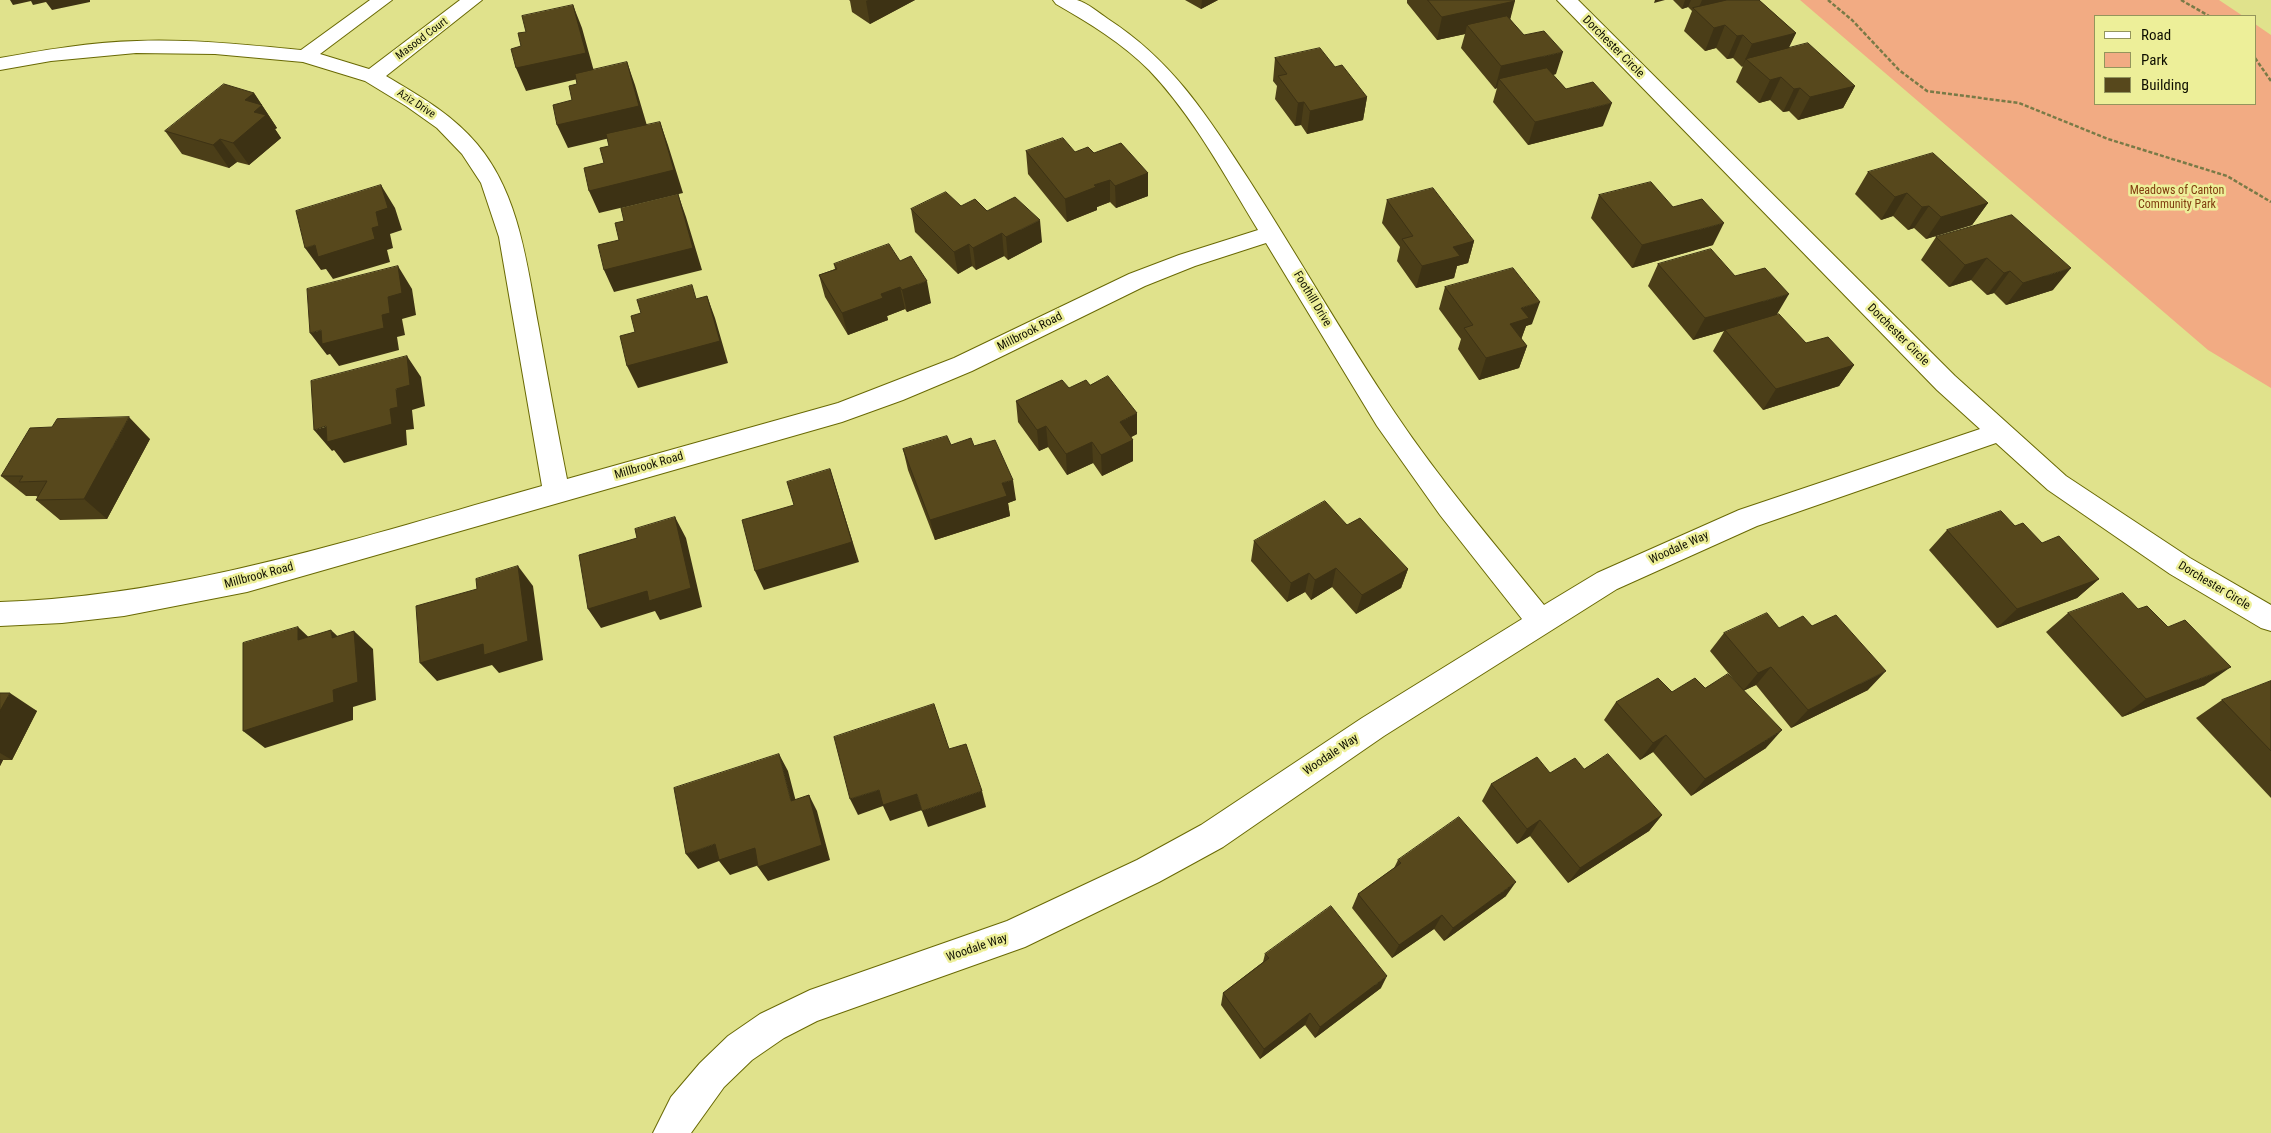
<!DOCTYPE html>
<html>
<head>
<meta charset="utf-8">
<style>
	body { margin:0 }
	#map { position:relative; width:2271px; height:1133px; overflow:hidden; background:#e0e28c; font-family:"Roboto Condensed",sans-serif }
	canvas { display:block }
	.legend { position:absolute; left:2094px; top:15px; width:162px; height:90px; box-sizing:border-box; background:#edef99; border:1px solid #94955c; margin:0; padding:6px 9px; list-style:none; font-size:15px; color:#0f0f00 }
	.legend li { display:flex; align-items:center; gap:10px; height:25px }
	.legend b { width:25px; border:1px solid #94955c }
</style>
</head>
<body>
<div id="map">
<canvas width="2271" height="1133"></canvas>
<ul class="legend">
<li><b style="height:6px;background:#fff"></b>Road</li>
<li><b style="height:14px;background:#f2ab83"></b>Park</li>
<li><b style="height:14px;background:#57481c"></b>Building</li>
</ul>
</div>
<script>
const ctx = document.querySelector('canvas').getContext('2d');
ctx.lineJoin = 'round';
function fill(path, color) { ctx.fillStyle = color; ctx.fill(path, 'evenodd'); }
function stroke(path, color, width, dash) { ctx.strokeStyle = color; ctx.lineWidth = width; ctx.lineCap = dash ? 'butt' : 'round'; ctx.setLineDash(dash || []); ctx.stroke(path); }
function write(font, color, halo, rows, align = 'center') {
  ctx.font = font + ' "Roboto Condensed",sans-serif'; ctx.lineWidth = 5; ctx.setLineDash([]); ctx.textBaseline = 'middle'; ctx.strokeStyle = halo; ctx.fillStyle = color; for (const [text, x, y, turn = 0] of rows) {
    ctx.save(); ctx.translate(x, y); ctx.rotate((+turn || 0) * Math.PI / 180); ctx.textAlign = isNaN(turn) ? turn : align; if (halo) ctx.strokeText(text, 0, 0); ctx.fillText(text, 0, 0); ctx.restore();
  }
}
const green = new Path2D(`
	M1800 0H2219L2243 16H2095V104H2255V24L2271 35V388L2208 350Z`);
const path = new Path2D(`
	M1828 0 1852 20 1899 70 1927 91 2019 103 2108 139 2227 176 2271 202
	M2181 0 2209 16
	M2255 58 2271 81`);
const street = new Path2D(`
	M370 0H392L320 54 369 69 460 0H482L386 76C418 95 452 114 477 144 520 195 527 266 539 329 548 379 557 429 567 479L838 403 954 358 1129 274 1179 255 1258 230C1225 176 1193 116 1149 70 1122 43 1089 23 1056 4L1053 0C1061 0 1071 0 1077 0 1088 3 1099 13 1108 19 1173 61 1208 117 1249 180 1298 256 1343 336 1395 413 1440 480 1493 542 1544 605L1597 573 1739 510 1980 429 1937 390 1557 0H1578L1955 376 2066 476 2190 558 2271 605V631L2261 628 2170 574 2048 490 1996 443 1757 526 1617 589 1384 736 1223 847 1159 882 1025 947 817 1021 784 1038 752 1060 724 1087 691 1133H653L671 1097 700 1063 728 1036 760 1014 810 990 1007 921 1137 860 1201 825 1362 718 1522 619 1440 515 1377 426 1266 243 1195 266 1145 286 972 371 903 400 842 422 247 592 124 616 62 623 0 626V602C186 596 363 536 542 486L499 237 481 183 462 154 437 128 406 106 365 81 303 62 215 54 136 53 51 61 0 70V58C45 50 91 42 137 41 192 39 246 45 301 50Z`);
const wall = new Path2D(`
	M849 0H915L870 24 852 12 850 1Z
	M1185 0H1218L1201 9Z
	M1407 0H1514L1510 19 1556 74 1553 75 1566 89 1603 126 1528 145 1493 102 1497 88 1495 89 1461 48 1465 34 1437 40 1407 3Z
	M1673 0H1759L1796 33 1788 48 1855 86 1843 108 1798 120 1789 111 1783 112 1770 100 1759 103 1736 82 1743 66 1742 67 1733 58 1727 59 1716 48 1705 51 1684 31 1692 11 1688 7 1682 9Z
	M1275 58 1335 67 1367 97 1363 120 1307 134 1301 125 1295 126 1275 99 1277 86 1273 81Z
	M254 93 277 128 275 129 281 138 249 165 237 162 229 168 182 154 165 131Z
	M1026 151 1094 153 1148 173V196L1116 208 1110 202 1097 207V210L1067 222 1028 174Z
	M1868 172 1988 203 1972 225 1926 239 1914 228 1908 230 1893 216 1881 220 1855 194Z
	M1599 195 1673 207 1713 245 1632 268 1591 218Z
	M1387 200 1474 241 1468 263 1457 266 1454 278 1416 288 1397 261 1400 247 1382 223Z
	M911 209 987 211 1042 242 1008 260 1004 256 976 270 972 266 958 274 915 232Z
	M2012 215 2053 290 2006 305 1994 293 1987 295 1971 280 1949 287 1921 260 1936 237Z
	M900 261 931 303 907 312 905 309 887 316 888 320 848 335 825 297 819 275 835 269 834 264Z
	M1658 264 1735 276 1777 314 1806 343 1854 365 1839 386 1763 410 1713 351 1724 331 1693 340 1648 286Z
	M1445 287 1532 324 1526 326 1521 339 1527 346 1519 368 1479 380 1458 349 1461 339 1439 309Z
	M1090 385 1137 434 1131 437 1133 440V461L1102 476 1093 463 1067 475 1048 447 1039 451 1018 422 1016 401 1069 388Z
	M150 439 107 519 60 520 36 500 38 497 36 496H26L1 476Z
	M951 445 974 446 1016 500 1008 503 1010 516 935 540 908 470 903 449Z
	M1347 525 1408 569 1401 588 1356 614 1332 587 1311 600 1305 592 1287 602 1251 561 1254 541Z
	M2015 526 2099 579 2077 598 1997 628 1929 550 1947 530Z
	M2068 613 2205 685 2122 717 2046 632Z
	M1779 628 1868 690 1791 728 1756 685 1743 691 1766 748 1691 796 1653 752 1640 760 1604 720 1616 702 1672 692 1705 688 1738 685 1710 651 1724 633Z
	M2271 681V798L2196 718 2222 700Z
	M0 693 37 711 12 760H3L0 766Z
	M1584 769 1662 815 1649 831 1568 883 1530 836 1517 844 1482 801 1491 784 1550 773Z
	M1398 860 1506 896 1444 941 1434 929 1392 958 1352 908 1358 894 1394 868Z
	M1265 954 1381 988 1315 1038 1305 1025 1260 1059 1221 1005 1223 993 1263 962Z`);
const shadedWall = new Path2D(`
	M10 0H90V2L52 10 46 2 33 5 31 1 13 5Z
	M868 0H915L870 24 866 1Z
	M1202 0H1218L1201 9Z
	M1655 0H1665L1654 3Z
	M1685 0H1691L1688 7 1682 9Z
	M1702 0H1740L1697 12Z
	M1515 1 1509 24 1467 25 1465 34 1437 40 1442 17Z
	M573 5 582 28 595 75 526 91 516 68Z
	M1725 25 1716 48 1705 51 1714 28Z
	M1796 33 1785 56 1746 59 1742 67 1752 44Z
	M1743 35 1733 58 1727 59 1737 36Z
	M1563 52 1556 74 1505 86 1499 79 1497 88 1495 89 1501 66Z
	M627 62 635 85 648 129 568 148 557 125Z
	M1781 77 1770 100 1759 103 1770 80Z
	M1855 86 1843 108 1798 120 1810 97Z
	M1800 88 1789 111 1783 112 1794 89Z
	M254 93 277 128 275 129 281 138 249 165 233 143 245 100Z
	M1367 97 1363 120 1307 134 1310 111Z
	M1304 102 1301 125 1295 126 1298 103Z
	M1612 103 1603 126 1528 145 1535 122Z
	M660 122 668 145 683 193 599 213 589 191Z
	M220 139 237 162 229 168 213 145Z
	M1148 173V196L1116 208 1115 186Z
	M1110 180V202L1097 207V210L1067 222 1065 199 1094 185Z
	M381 185 395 208 402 230 390 234 393 248 387 250 390 262 333 279 326 269 321 270 305 248 372 228Z
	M1907 193 1893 216 1881 220 1895 197Z
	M678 194 686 217 702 270 614 292 604 270Z
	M1988 203 1972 225 1926 239 1941 217Z
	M1929 206 1914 228 1908 230 1922 207Z
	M1040 220 1042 242 1008 260 1006 237Z
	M1724 223 1713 245 1632 268 1642 245Z
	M1002 233 1004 256 976 270 973 248Z
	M1474 241 1468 263 1457 266 1454 278 1416 288 1422 266 1453 247Z
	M969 244 972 266 958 274 954 252Z
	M1987 258 1971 280 1949 287 1965 265Z
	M398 266 412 289 416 315 402 319 405 335 397 337 399 350 339 366 330 354 327 355 310 333 382 315Z
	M2071 268 2053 290 2006 305 2023 283Z
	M2010 271 1994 293 1987 295 2004 273Z
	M927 281 931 303 907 312 902 290Z
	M900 287 905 309 887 316 888 320 848 335 842 313 881 294Z
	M1789 294 1776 316 1725 330 1724 331 1693 340 1705 318Z
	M707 296 715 318 728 363 638 388 627 366Z
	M1540 302 1532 324 1526 326 1521 340 1510 324 1521 308Z
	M1527 346 1519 368 1479 380 1486 358Z
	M407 356 421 377 425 406 412 410 414 429 406 430 407 445 344 463 334 450 332 451 314 430 390 409Z
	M1854 365 1839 386 1763 410 1776 389Z
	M1137 413V434L1120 443V422Z
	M129 417 150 439 107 519 84 499Z
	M1046 426 1048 447 1039 451 1037 430Z
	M1133 440V461L1102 476 1101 455Z
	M1092 442 1093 463 1067 475 1066 454Z
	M830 469 859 562 764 590 755 571Z
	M1013 480 1016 500 1008 503 1010 516 935 540 930 520 1002 483Z
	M675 517 686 538 702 607 660 620 655 611 601 628 588 609Z
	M518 566 533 586 543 660 499 673 492 665 437 681 420 663Z
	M1336 568 1332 587 1311 600 1315 580Z
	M1408 569 1401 588 1356 614 1362 595Z
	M1309 573 1305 592 1287 602 1291 583Z
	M2099 579 2077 598 1997 628 2017 609Z
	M298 627 318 646 298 640Z
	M331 630 350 648 332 638Z
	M354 631 373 649 376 700 353 707V720L265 748 243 731 333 690Z
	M1771 667 1756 685 1743 691 1758 673Z
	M2231 667 2205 685 2122 717 2146 699Z
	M1886 671 1868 690 1791 728 1808 710Z
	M10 693 37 711 12 760 0 753V711Z
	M1782 730 1766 748 1691 796 1705 779Z
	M1666 735 1653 752 1640 760 1653 743Z
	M779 754 788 771 800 817 791 801Z
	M0 759 3 760 0 766Z
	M879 790 917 794 922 810 890 821 883 806 858 815 850 799Z
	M982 791 986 807 928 827 922 811Z
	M809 795 817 811 830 860 768 881 758 867Z
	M1662 815 1649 831 1568 883 1580 868Z
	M1540 820 1530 836 1517 844 1527 829Z
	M715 844 755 848 765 863 730 875 719 861 698 869 686 854Z
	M1516 882 1506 896 1444 941 1453 928Z
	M1442 915 1434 929 1392 958 1399 945Z
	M1387 976 1381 988 1315 1038 1320 1027Z
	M1310 1013 1305 1025 1260 1059 1264 1049Z`);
const building = new Path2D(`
	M1428 0H1514L1515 1 1442 17Z
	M1727 0H1759L1796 33 1752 44 1743 35 1737 36 1725 25 1714 28 1693 8Z
	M573 5 586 53 516 68 511 49 521 46 518 33 526 32 522 16Z
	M1507 16 1524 35 1544 31 1563 52 1501 66 1467 25Z
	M1808 43 1855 86 1810 97 1800 88 1794 89 1781 77 1770 80 1746 59Z
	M1320 48 1335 67 1342 65 1367 97 1310 111 1304 102 1298 103 1278 76 1287 74 1275 58Z
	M627 62 639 106 557 125 553 105 572 100 569 86 577 84 575 74Z
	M1547 68 1566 89 1593 82 1612 103 1535 122 1499 79Z
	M224 84 254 93 245 100 262 105 254 112 266 115 233 143 220 139 213 145 165 131Z
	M660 122 674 170 589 191 584 168 604 163 600 148 609 146 606 134Z
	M1063 138 1075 152 1088 147 1094 153 1121 143 1148 173 1115 186 1110 180 1094 185 1096 187 1065 199 1026 151Z
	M1933 153 1988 203 1941 217 1929 206 1922 207 1907 193 1895 197 1868 172Z
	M1651 182 1673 207 1702 199 1724 223 1642 245 1599 195Z
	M381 185 388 208 376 212 379 226 372 228 375 239 318 257 315 245 305 248 296 211Z
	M1433 188 1474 241 1453 247 1460 256 1422 266 1402 239 1413 236 1387 200Z
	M946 192 961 206 975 199 987 211 1015 197 1040 220 1006 237 1002 233 973 248 969 244 954 252 911 209Z
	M678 194 693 248 604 270 598 245 619 240 615 223 624 221 621 208Z
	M2012 215 2071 268 2023 283 2010 271 2004 273 1987 258 1965 265 1936 237Z
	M889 244 900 261 911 256 927 281 902 290 900 287 881 294 883 298 842 313 819 275 837 269 834 264Z
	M1711 249 1735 276 1765 268 1789 294 1705 318 1658 264Z
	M398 266 402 293 388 297 390 313 382 315 384 328 322 344 321 330 310 333 307 289Z
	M1513 268 1540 302 1521 308 1529 318 1510 324 1527 346 1486 358 1464 328 1473 325 1445 287Z
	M692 285 696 299 707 296 720 341 627 366 620 336 635 332 631 316 641 313 637 300Z
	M1779 314 1806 343 1828 337 1854 365 1776 389 1725 330Z
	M407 356 410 385 396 389 398 407 390 409 392 424 327 442 326 426 314 430 311 381Z
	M1108 376 1137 413 1120 422 1133 440 1101 455 1092 442 1066 454 1046 426 1037 430 1016 401 1062 380 1069 388 1086 380 1090 385Z
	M129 417 84 499 36 500 47 481 19 482 23 476H1L30 428 52 427 57 419Z
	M947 436 951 445 971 438 974 446 995 440 1013 480 1002 483 1007 496 930 520 903 449Z
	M830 469 852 542 755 571 742 520 794 505 787 482Z
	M1325 501 1347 525 1360 518 1408 569 1362 595 1336 568 1315 580 1309 573 1291 583 1254 541Z
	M2001 511 2015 526 2023 523 2042 543 2059 536 2099 579 2017 609 1947 530Z
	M675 517 691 588 649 601 647 591 588 609 579 555 637 538 635 529Z
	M518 566 528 641 484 655 483 644 420 663 416 606 477 589 476 579Z
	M2123 593 2138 609 2147 606 2168 627 2185 620 2231 667 2146 699 2068 613Z
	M1767 613 1779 628 1803 616 1812 626 1836 615 1886 671 1808 710 1771 667 1758 673 1724 633Z
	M298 627V640L331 630 332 638 354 631 358 682 333 690 334 702 243 731V643Z
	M1728 674 1782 730 1705 779 1666 735 1653 743 1616 702 1658 678 1672 692 1695 678 1705 688Z
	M2271 681V751L2222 700Z
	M0 693H10L0 711Z
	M934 704 949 749 966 744 982 791 922 811 917 794 883 805 879 790 850 799 834 737Z
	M779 754 791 801 809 795 822 845 758 867 755 848 719 860 715 844 686 854 674 788Z
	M1608 754 1662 815 1580 868 1540 820 1527 829 1491 784 1537 757 1550 773 1575 758 1584 769Z
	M1459 817 1516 882 1453 928 1442 915 1399 945 1358 894 1401 863 1398 860Z
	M1331 906 1387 976 1320 1027 1310 1013 1264 1049 1223 993 1269 958 1265 954Z`);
const farStreetnames = [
	["Masood Court",422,39,-37],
	["Aziz Drive",416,104,33]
];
const streetNames = [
	["Dorchester Circle",1613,47,45],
	["Foothill Drive",1312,299,59],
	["Millbrook Road",1030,332,-27],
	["Dorchester Circle",1898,335,45],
	["Millbrook Road",649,466,-16],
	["Woodale Way",1679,548,-24],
	["Millbrook Road",259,576,-15],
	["Dorchester Circle",2214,586,31],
	["Woodale Way",1331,755,-34],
	["Woodale Way",977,948,-19]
];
const parkNames = [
	["Meadows of Canton",2177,191],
	["Community Park",2177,205]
];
fill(green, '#f2ab83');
stroke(street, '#696904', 2);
stroke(path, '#797a47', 2.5, [4, 2]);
fill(street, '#fff');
fill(wall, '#4b3e18');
fill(shadedWall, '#3d3214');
fill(building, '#57481c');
stroke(building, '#3d3214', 1);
write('11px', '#0f0f00', '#edef99', farStreetnames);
write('12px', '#0f0f00', '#edef99', streetNames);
write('12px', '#813e10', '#edef99', parkNames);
</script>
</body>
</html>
